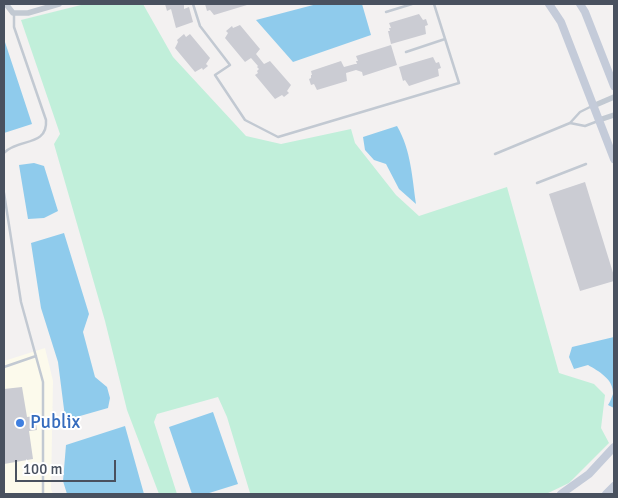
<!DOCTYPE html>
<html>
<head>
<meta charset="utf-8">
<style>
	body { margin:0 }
	#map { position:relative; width:618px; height:498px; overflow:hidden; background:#f3f1f1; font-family:Signika,sans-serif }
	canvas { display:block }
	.frame { position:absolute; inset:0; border:5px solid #49515f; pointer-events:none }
	.scale { position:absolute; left:15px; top:460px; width:101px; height:22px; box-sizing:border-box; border:2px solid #49515f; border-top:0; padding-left:6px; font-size:15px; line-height:18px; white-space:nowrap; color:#49515f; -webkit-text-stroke:4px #fff; paint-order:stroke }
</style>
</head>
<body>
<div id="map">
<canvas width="618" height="498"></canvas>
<div class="frame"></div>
<div class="scale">100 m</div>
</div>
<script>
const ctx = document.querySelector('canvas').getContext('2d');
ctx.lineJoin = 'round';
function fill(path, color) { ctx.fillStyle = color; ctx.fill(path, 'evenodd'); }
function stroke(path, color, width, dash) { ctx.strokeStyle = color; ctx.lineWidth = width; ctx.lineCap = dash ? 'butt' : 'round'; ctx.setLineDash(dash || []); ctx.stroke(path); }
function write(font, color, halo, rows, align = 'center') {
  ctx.font = font + ' Signika,sans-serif'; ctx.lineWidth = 4; ctx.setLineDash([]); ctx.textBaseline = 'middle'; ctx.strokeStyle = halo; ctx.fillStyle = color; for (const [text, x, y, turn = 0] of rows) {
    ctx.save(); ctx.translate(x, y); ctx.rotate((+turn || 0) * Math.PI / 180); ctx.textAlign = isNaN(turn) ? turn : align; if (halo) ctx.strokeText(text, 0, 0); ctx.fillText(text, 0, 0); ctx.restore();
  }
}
const commercial = new Path2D(`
	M45 348 53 381 51 489 53 494H4V361Z`);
const green = new Path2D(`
	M85 4H143L173 57 246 136 281 144 351 129 355 143 396 195 419 216 507 187 559 373 594 384 605 395 601 428 609 443 569 483 546 494H248L250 493 227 417 218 397 157 414 154 422 177 494H159L127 410 105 321 54 144 60 134 21 20Z`);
const water = new Path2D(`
	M317 4H362L371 35 293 62 256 20Z
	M4 39 32 124 4 133Z
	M397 126C411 150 412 177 416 204L399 189 386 164 374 160 365 150 363 137Z
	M34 163 44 166 58 211 44 218 28 219 19 165Z
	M64 233 89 314 83 332 95 377 107 387 110 398 108 408 73 418 65 417 58 362 41 308 31 243Z
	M614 337V408L608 405C610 402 612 397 613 394 614 379 598 371 588 365L574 369 569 357 572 347Z
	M213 412 238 484 206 494H192L169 427Z
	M125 426 144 494H67L63 481 66 445Z`);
const building = new Path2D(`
	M165 4H184V9L189 7 193 22 176 28 171 9 167 11Z
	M205 4H247V5L214 15 210 10 207 11Z
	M419 14 423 20 426 19 428 25 425 26 426 34 391 44 388 31H390L389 28H391L389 23Z
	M240 25 260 49 256 54 264 64 270 61 291 85 287 91 289 93 284 97 282 95 275 99 255 75 258 73 257 71 259 69 257 67 258 66 251 58 245 62 225 38 228 33 226 31 232 26 233 28Z
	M184 34 186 37 190 34 210 58 206 64 208 66 203 70 202 68 195 72 175 48 178 42 177 40Z
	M391 45 397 65 363 76 362 72 356 70 346 73 347 81 317 90 314 84 311 85 309 79 311 78V75H312L311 71 341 61 344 67 355 64H357L356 61H358L356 56Z
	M433 57 436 63 439 62 441 68 438 69 439 76 409 86 405 80 403 81 399 67Z
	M585 182 614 276V281L580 291 549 194Z
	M22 387 27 417 35 416 37 430 29 431 33 459 4 464V389Z`);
const lane = new Path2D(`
	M193 4 200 26 230 65 215 75 245 120 278 137 459 83 434 4
	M386 12 412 4
	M406 52 445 39
	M570 123 585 126 598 121
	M4 153C18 138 48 147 46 120L14 27V14
	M495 154 570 123 580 112 592 106
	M537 183 586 164
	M4 193 21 302 43 382V494
	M4 367 36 356`);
const street = new Path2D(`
	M6 4 13 13H28L59 4
	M593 106 614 97
	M599 120 614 115`);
const secondary = new Path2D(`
	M549 4 561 22 614 159
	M580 4 585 12 614 86
	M561 494 589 474 614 447
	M606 494 614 486`);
const markers = [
	[20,423,5,"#3f7fe0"]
];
const shopNames = [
	["Publix",30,423]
];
fill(commercial, '#fcfaec');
fill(green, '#c1efda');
fill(water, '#8fcbec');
fill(building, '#cbccd3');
stroke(lane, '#c2c9d2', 2.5);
stroke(street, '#c2c9d2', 5.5);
stroke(secondary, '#c4cbd9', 8);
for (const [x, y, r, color] of markers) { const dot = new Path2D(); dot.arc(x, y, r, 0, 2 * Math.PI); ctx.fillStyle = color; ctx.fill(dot); stroke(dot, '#fff', 2); }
write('19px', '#366cbe', '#fff', shopNames, 'left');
</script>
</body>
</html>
